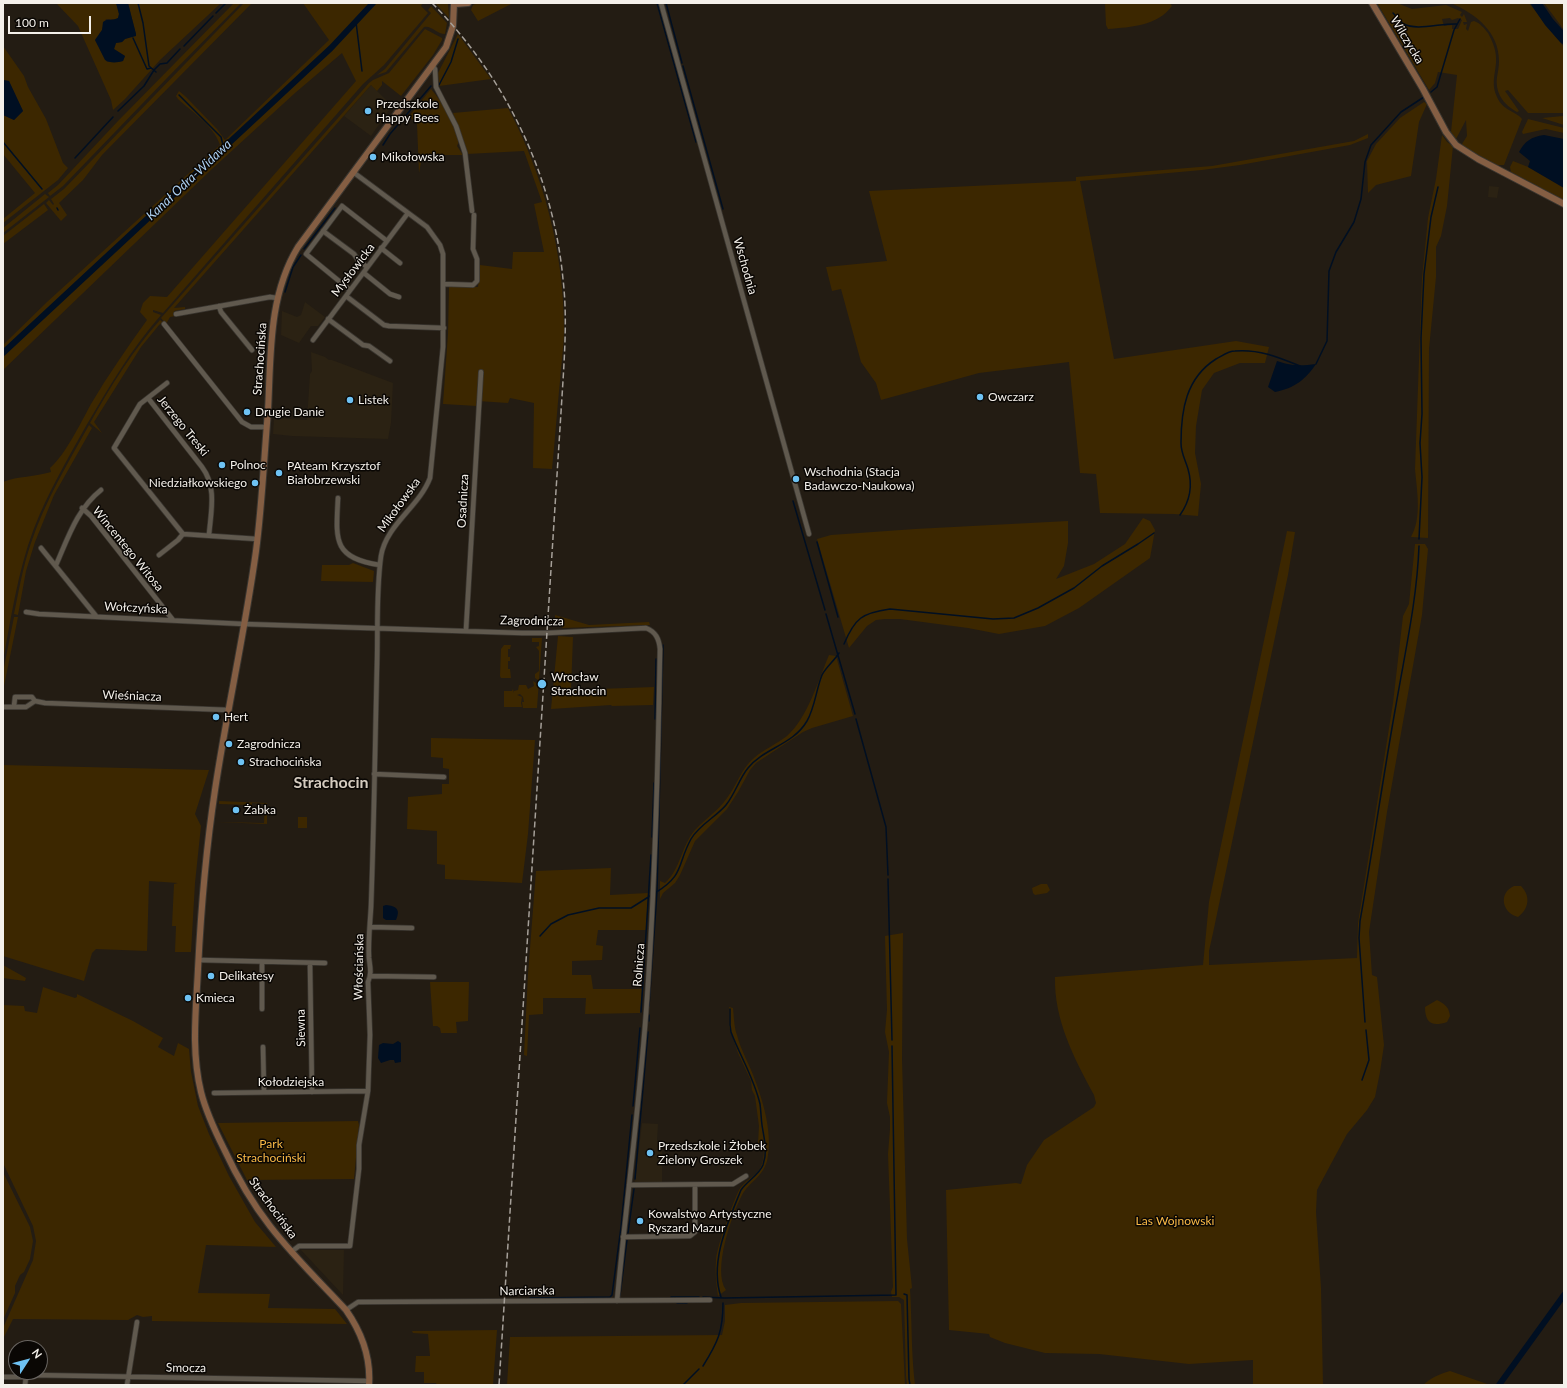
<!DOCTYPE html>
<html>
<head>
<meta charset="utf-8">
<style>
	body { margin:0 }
	#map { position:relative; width:1567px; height:1388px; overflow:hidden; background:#231c13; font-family:Lato,sans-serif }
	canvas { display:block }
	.frame { position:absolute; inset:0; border:4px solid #f4f0ea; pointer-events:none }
	.north { position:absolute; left:8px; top:1340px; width:40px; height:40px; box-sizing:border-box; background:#0a0704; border:1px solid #686460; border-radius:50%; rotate:54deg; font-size:11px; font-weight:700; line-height:16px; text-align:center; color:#f4f0ea }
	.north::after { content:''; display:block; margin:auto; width:14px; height:18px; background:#6ec2f3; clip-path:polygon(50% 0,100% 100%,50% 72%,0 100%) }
	.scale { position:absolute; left:8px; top:16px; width:83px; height:18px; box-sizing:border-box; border:2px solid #f4f0ea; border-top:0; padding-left:5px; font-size:12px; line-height:14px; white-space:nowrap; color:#f4f0ea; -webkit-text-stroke:3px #0a0704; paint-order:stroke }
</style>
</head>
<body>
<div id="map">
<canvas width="1567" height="1388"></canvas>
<div class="frame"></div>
<div class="north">N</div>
<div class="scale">100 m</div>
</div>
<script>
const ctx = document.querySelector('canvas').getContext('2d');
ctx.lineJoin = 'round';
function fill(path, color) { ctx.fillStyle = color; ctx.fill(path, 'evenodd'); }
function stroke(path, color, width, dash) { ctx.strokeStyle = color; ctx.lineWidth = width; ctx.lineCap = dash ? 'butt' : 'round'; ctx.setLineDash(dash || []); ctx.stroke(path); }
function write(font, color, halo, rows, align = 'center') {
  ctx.font = font + ' Lato,sans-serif'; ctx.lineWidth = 3; ctx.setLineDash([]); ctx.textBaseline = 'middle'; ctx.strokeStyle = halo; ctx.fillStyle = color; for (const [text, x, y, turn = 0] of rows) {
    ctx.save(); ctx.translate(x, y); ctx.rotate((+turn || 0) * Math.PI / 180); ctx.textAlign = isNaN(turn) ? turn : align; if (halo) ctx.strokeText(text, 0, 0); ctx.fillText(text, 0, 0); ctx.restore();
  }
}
const built = new Path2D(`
	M371 85 392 106 371 136 344 116Z
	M1489 186 1499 187 1497 198 1488 197Z
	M305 302 325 317 318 326H311L299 343 281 335 282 311 297 317 301 315Z
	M311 352 325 357 329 360H332L393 383 391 423 388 439 292 436 273 434 274 418 307 420 310 374 312 371Z
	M642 1123 658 1124 657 1141H661V1146H662V1182H635Z
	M301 1250H344L343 1295Z`);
const green = new Path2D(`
	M56 3H116L119 14 118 18 115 20 106 19 102 30 95 40 107 62H119L123 61 125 56 114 49 116 43 122 42 125 39 136 34 128 3H221L160 60 125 99 113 110 111 100 78 26Z
	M234 3H241L168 77 63 186 50 196 48 193 58 185 118 121Z
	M244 3H252L102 155 83 180 59 203 67 215 61 221 46 203 49 200 53 205 54 204 51 199 64 189Z
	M303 3H423L421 6 428 13 384 65 363 84 163 313 153 310V312L161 315C131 349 109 387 86 426 67 460 47 494 33 531 18 571 11 618 3 661V482C18 476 35 477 51 472L50 468C66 454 80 424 91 404 108 375 127 348 147 320L140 312 143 303 150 296 167 297 356 81 342 53 295 93 212 169 3 370V345L47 302 220 145C214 126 192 112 178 99L176 96 179 91 186 97 217 129 225 140 329 40Z
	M435 3H448L449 18Z
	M478 3H513L478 21 471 10 473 5Z
	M1105 3H1170L1172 6C1157 26 1132 27 1108 29L1106 25Z
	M1377 3H1397L1412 9 1446 5 1462 12 1460 15 1462 17 1464 14 1467 22H1463L1464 25 1467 24 1466 29 1468 31 1471 22 1474 21C1480 23 1484 28 1488 33 1493 42 1497 52 1496 63 1495 75 1491 85 1497 97 1503 111 1516 111 1522 119L1504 165H1497L1463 147 1462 144 1467 136 1466 120 1456 139 1451 132 1457 75 1438 72 1435 83 1429 90ZM1450 18 1452 20 1458 18 1462 20 1458 29H1452V25L1444 26 1442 19Z
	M1451 3H1529L1564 47V125L1542 118 1563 116V113H1528L1508 90 1505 91 1519 111 1517 112C1503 104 1495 93 1497 77 1498 72 1499 66 1499 61 1499 32 1476 14 1451 3Z
	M1544 3H1564V30Z
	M431 6 447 23 445 34C437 34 431 25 424 27L386 72 377 75 385 69 431 13 428 10Z
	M425 29 442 38V40L433 55 401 96 382 81V85L377 91 371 85 174 308 185 307V309L174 311 175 316 170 317 166 324 161 318 369 83 373 80 389 73Z
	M458 34 491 79 439 86 438 73Z
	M3 46 24 76 28 87 46 119 63 163 68 168 58 180 3 223V219L35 193 3 154V115L14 120 23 111 9 81 3 80Z
	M431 89C445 105 453 122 459 141L457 146 463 155H425L422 157 419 173 417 124 409 116Z
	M1424 102 1427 104 1419 122 1411 176 1376 185 1368 193 1367 161 1376 144 1400 118Z
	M508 108C544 176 564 252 564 330 564 347 561 364 560 381 557 410 555 440 552 469L533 468 534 403 510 398 508 403 478 401 477 406 443 404 448 334 449 287H478L480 265 512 269 513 252H544L534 204 542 202 524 151 467 154 453 113Z
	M1528 119 1564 128V133L1546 129 1523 134 1522 132Z
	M1368 134V138L1350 145 1240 165 1202 170 1080 181 1114 359 1236 341 1269 347 1265 363H1240L1214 373 1202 390 1196 426 1195 453 1201 484 1198 516 1174 514 1100 513 1096 474 1080 473 1069 362 979 373 881 400 876 383 861 362 841 289 832 291 826 267 887 261 869 191 1076 181V177L1212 166 1354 141Z
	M1442 135 1447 142 1453 146 1447 206 1441 236 1436 247V277L1429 349 1428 538 1411 537C1422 518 1417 491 1415 469L1422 278 1428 218 1436 179Z
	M1513 161 1528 167 1564 188V200L1511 172 1510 167Z
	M45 194 49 197 3 233V228Z
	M44 204 48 210 3 244V236Z
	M160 320 163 322 159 325 141 347 94 422 102 433 90 423C110 387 133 350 160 320Z
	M89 425 92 428 54 495 35 542 26 571 18 615 14 614C19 590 23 566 31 543 45 501 68 463 89 425Z
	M1143 518 1150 521 1155 530 1150 558 1079 608 1045 626 999 634 968 628 900 619H885L876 620 867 626 849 648 817 539 831 535 915 529 1068 521V543L1064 566 1056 579 1094 564 1125 544Z
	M1287 531 1295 532 1288 575 1213 933 1209 951V965L1357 958 1358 923 1393 703 1403 616 1409 604 1415 544H1425L1428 549 1422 615 1387 812 1369 932 1372 975 1377 977 1384 1045 1380 1072 1375 1097 1367 1110 1347 1134 1317 1190 1316 1212 1321 1288 1323 1385H1253V1360L1189 1364 1099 1354 1045 1353 1005 1343 990 1337 989 1334 949 1330 946 1190 1016 1183 1021 1184 1027 1165 1044 1140 1094 1107 1096 1103 1094 1095C1074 1058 1054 1020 1055 977L1203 965 1209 902Z
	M353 563 374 571 373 582 321 581 322 565H349Z
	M555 615 589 625 649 622 650 625 563 628 555 620Z
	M14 617H18L3 691V672Z
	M558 636 573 637 571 690 654 687 653 705 612 706 611 705 551 709Z
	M532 638H542L537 708H523L522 702H524L523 697 520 694 517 695 522 697 521 703 522 707H504V691H512L513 689 514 693V691L518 690 519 685H526L528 689 534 686 533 681 536 683 538 680 535 678V674L539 671V651L536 647 539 646V642H532Z
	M504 645H511L510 649H508V657H510V661H508V669H510L511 678H501L500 676 501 649Z
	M829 655 836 656 853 716 812 728 803 732 756 763 750 770 738 792 727 809 695 841 680 875 675 883 663 893 660 899V881L665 883C681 869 681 846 695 830 705 819 718 811 727 798 737 785 741 769 754 758 764 749 777 744 787 736 808 717 818 681 829 655Z
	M431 738 535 740 528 834 522 883 445 879V865L437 864V831L407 829 408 797 442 794V784H449V769L443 768V758L431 757Z
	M3 765 209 770 195 814 201 826 195 883 191 952H175L176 926H172L174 884 178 883 149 881 147 951 96 949 92 953 84 981 3 956Z
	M219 801 267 803V824L216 822 264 823 265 804 252 803V805L219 804Z
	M298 817H307V828H298Z
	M611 868 610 895 648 893 646 930H598L596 945 603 946 602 960 572 961V975H591L593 989H642L640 1013 585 1014 586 998H543V1014L529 1015 527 1056 524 1055 528 974 536 871Z
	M1041 884H1047L1050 890 1047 893 1035 895 1033 893 1032 888Z
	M1514 886H1521C1531 896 1529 909 1518 917 1502 913 1498 893 1514 886Z
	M903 933 902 1059 907 1239 912 1288 910 1289C912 1321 911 1353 915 1385H907L906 1376 904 1300 899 1297H892L891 1292 893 1287 888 1154 890 1129V1117L887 1103 889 1052 885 1032 887 1010 885 936Z
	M3 965 26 978 25 981 3 978Z
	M430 982H469L468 1021 456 1022 457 1033H441L440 1028 437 1026H433Z
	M43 987 75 998 77 997V994L133 1021 163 1038 158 1047 174 1056 178 1043 189 1049 191 1072 198 1106 209 1134 229 1176 255 1222 276 1247 206 1245 198 1293 270 1294 268 1308 335 1309 347 1324 152 1321V1316L143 1317 137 1315 128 1320 13 1319 3 1339V1328L33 1260 36 1241 33 1226 3 1163V1005L24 1006 25 1011 37 1013Z
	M1437 1000C1445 1004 1449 1007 1450 1016L1447 1022C1432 1027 1425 1023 1425 1007Z
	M729 1007 733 1008C734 1017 734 1027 737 1035 741 1051 750 1065 755 1080 764 1104 773 1135 767 1161 762 1178 750 1181 742 1195 732 1214 712 1271 726 1290L718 1296C716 1284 715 1271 716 1259 718 1243 732 1205 739 1190 744 1181 753 1178 759 1170 764 1163 764 1152 764 1144H758L759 1126 755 1096 752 1090 751 1081 738 1053 729 1027Z
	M358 1121 359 1125 354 1179 247 1180 218 1123Z
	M3 1172 30 1227 33 1241 30 1259 24 1272 20 1275 15 1286V1293L3 1320Z
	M898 1301 901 1304 905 1385H507L510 1337 722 1335 725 1321V1305L741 1303Z
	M497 1330 493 1385H437L436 1383H424V1372H415L416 1356H430L428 1334 413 1333 412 1331Z
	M1450 1371 1490 1385H1423C1431 1378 1439 1374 1450 1371Z`);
const water = new Path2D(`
	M116 3H128L136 34V36L125 39 122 42 116 43 114 49 125 56 123 61C117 63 109 63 105 60L95 40 102 30 103 22C108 18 113 21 118 18L119 14Z
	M3 80 9 81 23 111 14 120 3 115Z
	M1544 135 1564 139V188L1528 167 1530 161 1519 152C1525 141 1531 137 1544 135Z
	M1277 361C1292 366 1300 366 1316 364 1305 380 1295 388 1275 392L1268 387Z
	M386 905C396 906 401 909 396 920H386L383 918V906Z
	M398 1041 401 1043V1062L395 1063 394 1060H390L381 1063 378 1058 379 1045 383 1043 393 1044Z`);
const stream = new Path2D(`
	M138 3 143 23 149 66 156 72
	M657 3 696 142
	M666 3 682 63
	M216 13 226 3
	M1393 13C1396 16 1400 22 1404 24 1416 31 1442 23 1457 24
	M356 22 362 71
	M133 38 147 69 151 68
	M184 46 213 16
	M683 66 723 209
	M439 85 451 62 458 39
	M1431 92 1437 87 1454 30 1460 19
	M179 95 221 137 224 149
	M118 111 144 86 154 70 160 64 167 63 180 49
	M3 142 42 189
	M383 145 390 134 431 86
	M75 158 113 117
	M57 208 58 210
	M304 249 335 208
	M285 292 293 267 301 255
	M1316 364 1327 341 1329 271 1336 252 1354 222 1361 199 1365 162 1371 145 1401 112 1424 97
	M793 501 825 610
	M1180 515C1190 501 1193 486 1188 469 1185 459 1181 453 1181 443 1181 410 1186 378 1216 359 1222 356 1228 351 1235 351 1259 349 1278 357 1300 366
	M1419 539 1422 477 1420 443 1422 414 1421 338 1424 274 1431 217 1438 187
	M817 542 838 617
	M826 614 855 714
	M844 644C855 618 862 613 890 609L993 619 1014 618 1038 608 1074 588 1102 566 1138 544 1154 533
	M655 719 656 659
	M856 719 886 827 888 875
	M652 837 654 783
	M888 879 892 1040
	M655 893C685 875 677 864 691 839 699 825 716 817 726 805 735 794 739 779 748 768 764 748 793 745 807 721 815 707 816 690 822 675 826 667 834 661 839 653
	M540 936 551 924 568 915 599 908H631L650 896
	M649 1006 657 892 663 645
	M641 1012 651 855
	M649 1021V1015
	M1365 1022 1359 938 1360 921C1373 849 1383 777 1396 705 1405 652 1417 600 1419 546
	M1362 1080 1369 1060 1366 1030
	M633 1106 640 1028
	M635 1179 648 1032
	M628 1233 634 1189
	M904 1294 907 1295 909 1379 910 1385
	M620 1295 627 1240
	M671 1297H699
	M703 1297 724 1298 896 1295 892 1046
	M721 1297C709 1262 728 1222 741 1190 747 1181 759 1175 763 1165 768 1151 764 1139 762 1125 761 1118 761 1111 760 1104 754 1078 740 1056 731 1032L730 1025V1009
	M530 1298 610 1297 612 1295 621 1227 632 1115
	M677 1303H687
	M703 1366C718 1342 723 1331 723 1303
	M683 1385 699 1369`);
const canal = new Path2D(`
	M3 353 331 48 373 3
	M1499 1385 1564 1295`);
const river = new Path2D(`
	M1536 3 1549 22 1564 39`);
const street = new Path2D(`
	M661 3 809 534
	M432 65 435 69 436 87 456 126 465 153 472 211
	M323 231 354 254 358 260 367 267
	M381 248 400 263
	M364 273 390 294 399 297
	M444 284 473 285 477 281V259L473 249 474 215
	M350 290 306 254 342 206 387 241
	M346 296 384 325 389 326 444 328
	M219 306 221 312 252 350
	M176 314 270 297 277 298
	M328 319 363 345 369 346 390 361
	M164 324 242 422 251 427H266
	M313 340 408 213
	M148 398 202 467C217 487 211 511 209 535
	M338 498C336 539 332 558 380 565
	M82 508 91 516 173 620
	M183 534 257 539
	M41 548 96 616
	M159 555 178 540 183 534 114 448 140 404 167 383
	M56 565C68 538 77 509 101 490
	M26 612 39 614 244 624 522 633H548L646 628C656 632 659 639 660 649 658 771 655 892 646 1013 639 1109 626 1205 617 1301
	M466 630 481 372
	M14 706 15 697H32L35 701 45 703 229 710
	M3 707H26L35 701
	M374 774 444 777
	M370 927 412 928
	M199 960 325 963
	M262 962V1009
	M310 964 312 1092
	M371 976 434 977
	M263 1047 264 1092
	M214 1093 368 1091
	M629 1185 733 1184 746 1176
	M623 1237 690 1236 695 1232V1185
	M291 1252 299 1246H350L359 1169V1145L368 1091 370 1035 368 982C372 973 370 967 369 958 368 942 370 924 371 907 374 826 375 746 377 665 378 629 376 592 381 556 386 525 419 507 430 478L443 347V254L440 245 427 227 353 172
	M346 1310 358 1302 710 1300
	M3 1377H26L32 1375 369 1381
	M25 1385 26 1377
	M127 1385 137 1322`);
const secondary = new Path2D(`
	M1372 3 1423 89 1446 132 1456 145 1478 159 1564 204
	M455 4 468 3
	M369 1385C371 1357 362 1333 346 1310 320 1282 293 1256 270 1226 252 1203 237 1177 224 1149 215 1131 206 1112 201 1092 191 1051 196 1010 198 969 201 909 206 849 215 790 227 710 245 631 256 551 262 505 264 458 268 411 271 356 268 296 298 247L446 47 453 26 454 3`);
const rail = new Path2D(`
	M432 3C505 77 553 174 563 279 567 313 565 347 563 381L499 1385`);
const markers = [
	[368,111,4,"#6ec2f3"],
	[373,157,4,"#6ec2f3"],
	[980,397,4,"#6ec2f3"],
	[350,400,4,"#6ec2f3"],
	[247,412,4,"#6ec2f3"],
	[222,465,4,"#6ec2f3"],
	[279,473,4,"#6ec2f3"],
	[796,479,4,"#6ec2f3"],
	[255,483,4,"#6ec2f3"],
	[542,684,5,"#6ec2f3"],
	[216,717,4,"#6ec2f3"],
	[229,744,4,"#6ec2f3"],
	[241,762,4,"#6ec2f3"],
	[236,810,4,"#6ec2f3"],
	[211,976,4,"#6ec2f3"],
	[188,998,4,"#6ec2f3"],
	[650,1153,4,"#6ec2f3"],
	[640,1221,4,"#6ec2f3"]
];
const streetNames = [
	["Wilczycka",1407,40,59],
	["Wschodnia",745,266,74],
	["Mysłowicka",353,270,-53],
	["Strachocińska",260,359,-86],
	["Jerzego Treski",183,426,51],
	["Osadnicza",463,501,-87],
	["Mikołowska",399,505,-54],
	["Wincentego Witosa",128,549,51],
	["Wołczyńska",136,608,3],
	["Zagrodnicza",532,621,1],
	["Wieśniacza",132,696,2],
	["Rolnicza",639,965,-86],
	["Włościańska",359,967,-89],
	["Siewna",301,1028,-91],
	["Kołodziejska",291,1082],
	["Strachocińska",273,1208,54],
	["Narciarska",527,1291,-1],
	["Smocza",186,1368,1]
];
const poiNames = [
	["Przedszkole",376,104],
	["Happy Bees",376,118],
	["Mikołowska",381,157],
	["Owczarz",988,397],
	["Listek",358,400],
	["Drugie Danie",255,412],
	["Polnoc",230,465],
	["PAteam Krzysztof",287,466],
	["Białobrzewski",287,480],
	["Wschodnia (Stacja",804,472],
	["Badawczo-Naukowa)",804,486],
	["Niedziałkowskiego",247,483,"right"],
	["Wrocław",551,677],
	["Strachocin",551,691],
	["Hert",224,717],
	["Zagrodnicza",237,744],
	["Strachocińska",249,762],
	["Żabka",244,810],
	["Delikatesy",219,976],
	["Kmieca",196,998],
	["Przedszkole i Żłobek",658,1146],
	["Zielony Groszek",658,1160],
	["Kowalstwo Artystyczne",648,1214],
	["Ryszard Mazur",648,1228]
];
const parkNames = [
	["Park",271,1144],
	["Strachociński",271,1158],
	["Las Wojnowski",1175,1221]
];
const waterNames = [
	["Kanał Odra-Widawa",189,180,-43]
];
const districtNames = [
	["Strachocin",331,783]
];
fill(built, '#2b2213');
fill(green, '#3c2700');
fill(water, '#000f22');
stroke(stream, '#000f22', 1.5);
stroke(canal, '#000f22', 6);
stroke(river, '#000f22', 10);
stroke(street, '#3a3630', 6);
stroke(secondary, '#3a3630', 8);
stroke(street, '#60594e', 4.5);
stroke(secondary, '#845e43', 6);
stroke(rail, '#a6a099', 1.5, [6, 3]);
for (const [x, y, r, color] of markers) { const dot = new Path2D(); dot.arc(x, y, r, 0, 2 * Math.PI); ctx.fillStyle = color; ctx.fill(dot); stroke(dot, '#0a0704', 1.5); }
write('12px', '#f4f0ea', '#0a0704', streetNames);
write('12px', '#f4f0ea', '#0a0704', poiNames, 'left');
write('12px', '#fbba46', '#0a0704', parkNames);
write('italic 13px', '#accff0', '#0a0704', waterNames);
write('bold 16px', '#d4cbbf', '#0a0704', districtNames);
</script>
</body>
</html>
